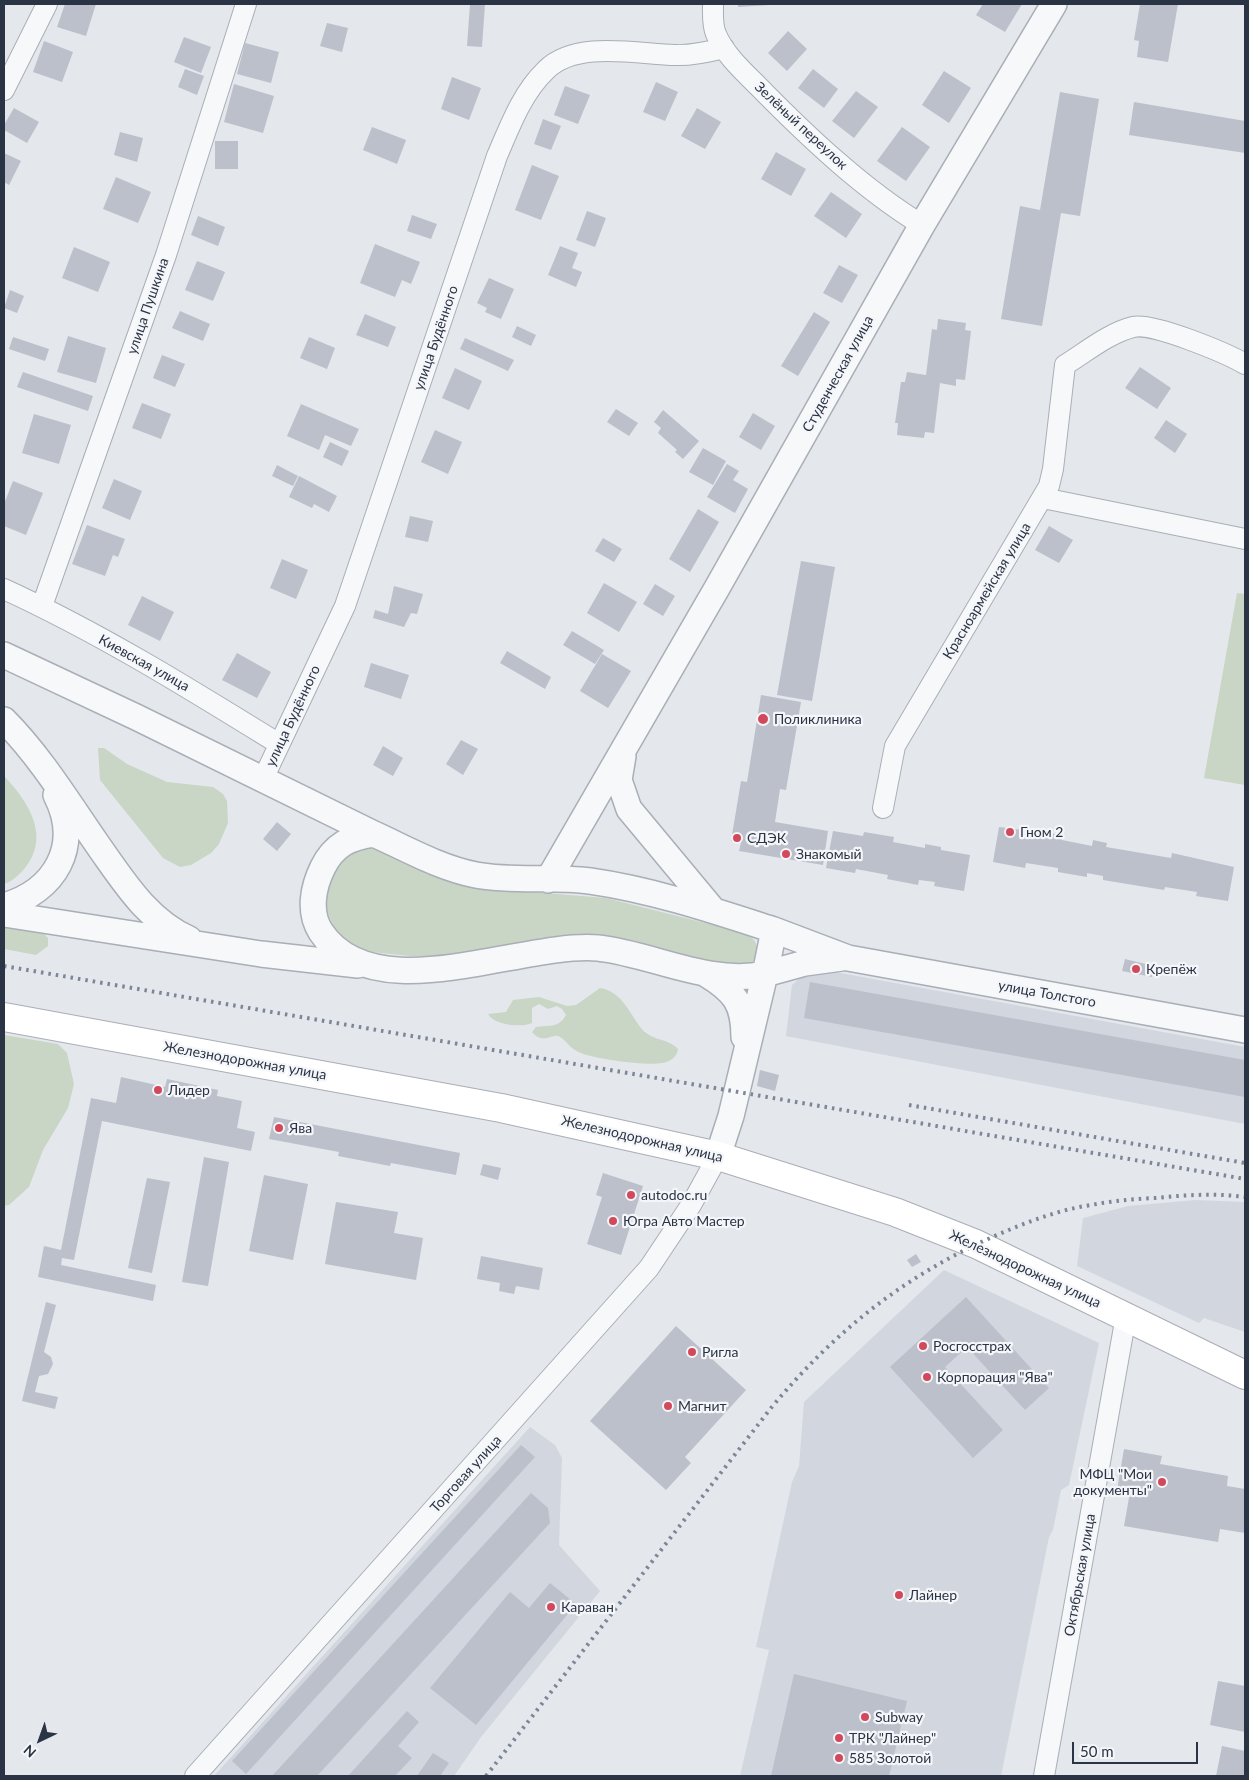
<!DOCTYPE html>
<html>
<head>
<meta charset="utf-8">
<style>
	body { margin:0 }
	#map { position:relative; width:1249px; height:1780px; overflow:hidden; background:#e4e7ec; font-family:Lato,sans-serif }
	canvas { display:block }
	.frame { position:absolute; inset:0; border:5px solid #2b3445; pointer-events:none }
	.north { position:absolute; left:15px; top:1715px; width:50px; height:50px; -webkit-text-stroke:4px #f4f6f9; paint-order:stroke; rotate:222deg; font-size:14px; font-weight:700; line-height:20px; text-align:center; color:#2b3445 }
	.north::after { content:''; display:block; margin:auto; width:18px; height:22px; background:#2b3445; clip-path:polygon(50% 0,100% 100%,50% 72%,0 100%) }
	.scale { position:absolute; left:1072px; top:1742px; width:126px; height:22px; box-sizing:border-box; border:2px solid #2b3445; border-top:0; padding-left:6px; font-size:15px; line-height:18px; white-space:nowrap; color:#2b3445; -webkit-text-stroke:4px #f4f6f9; paint-order:stroke }
</style>
</head>
<body>
<div id="map">
<canvas width="1249" height="1780"></canvas>
<div class="frame"></div>
<div class="north">N</div>
<div class="scale">50 m</div>
</div>
<script>
const ctx = document.querySelector('canvas').getContext('2d');
ctx.lineJoin = 'round';
function fill(path, color) { ctx.fillStyle = color; ctx.fill(path, 'evenodd'); }
function stroke(path, color, width, dash) { ctx.strokeStyle = color; ctx.lineWidth = width; ctx.lineCap = dash ? 'butt' : 'round'; ctx.setLineDash(dash || []); ctx.stroke(path); }
function write(font, color, halo, rows, align = 'center') {
  ctx.font = font + ' Lato,sans-serif'; ctx.lineWidth = 4.5; ctx.setLineDash([]); ctx.textBaseline = 'middle'; ctx.strokeStyle = halo; ctx.fillStyle = color; for (const [text, x, y, turn = 0] of rows) {
    ctx.save(); ctx.translate(x, y); ctx.rotate((+turn || 0) * Math.PI / 180); ctx.textAlign = isNaN(turn) ? turn : align; if (halo) ctx.strokeText(text, 0, 0); ctx.fillText(text, 0, 0); ctx.restore();
  }
}
const built = new Path2D(`
	M824 970 1245 1047V1124L786 1036 792 985 804 974Z
	M1196 1200 1245 1202V1332L1204 1318 1199 1323 1077 1266 1083 1218 1128 1206Z
	M944 1270 1099 1343 1069 1485 1061 1490 1053 1530 1049 1537 1001 1776H740L769 1650 756 1647 792 1482 799 1466 804 1402Z
	M530 1427 555 1445 562 1458 559 1545 600 1591 481 1737 454 1776H214Z`);
const green = new Path2D(`
	M1237 593 1245 594V785L1204 778Z
	M98 748H104L127 764 167 782 213 787 223 794 227 801 228 823 219 844 211 853 191 865 180 867 163 858 100 780Z
	M4 776C28 801 51 836 25 868 19 875 13 881 4 884Z
	M368 847 508 890 606 898 745 933C760 941 760 952 751 965L740 967 591 934 563 935 445 956H409L363 951 349 944 336 933 325 906 327 888 336 867 349 853Z
	M4 925 44 934 48 938V946L36 955 4 949Z
	M600 988C621 991 629 1012 641 1028 651 1041 668 1038 678 1049 677 1057 670 1062 662 1063 647 1066 595 1059 581 1053 571 1050 567 1041 560 1037 552 1032 544 1046 532 1032L536 1027C550 1025 559 1028 566 1015L562 1009 557 1006 548 1009 539 1004 532 1008V1023C521 1028 494 1025 488 1014L506 1012 513 1000 539 997 567 1006 576 1005Z
	M4 1035 58 1044 67 1053 74 1084 68 1108 43 1150 29 1187 9 1205 4 1206Z`);
const building = new Path2D(`
	M65 4H96L86 36 57 27Z
	M470 4H485L482 47 467 46Z
	M738 4H769V5L738 7Z
	M983 4H1022L1005 32 976 15Z
	M1140 4H1178L1168 62 1137 57 1139 41 1134 40Z
	M327 23 348 28 342 52 320 46Z
	M788 31 807 49 787 71 768 53Z
	M184 37 211 47 201 73 174 62Z
	M44 41 73 52 62 82 33 72Z
	M245 43 279 52 271 83 237 74Z
	M185 69 204 76 197 95 178 87Z
	M813 69 838 89 824 108 798 88Z
	M944 71 971 88 949 123 922 105Z
	M452 77 481 88 469 120 441 109Z
	M656 82 678 92 665 121 643 112Z
	M234 84 274 96 263 133 224 122Z
	M565 86 590 95 578 124 554 115Z
	M856 91 878 107 854 138 832 121Z
	M1060 92 1099 99 1080 216 1061 213 1042 326 1001 319 1020 206 1040 210Z
	M1134 102 1245 121V153L1129 135Z
	M14 108 39 122 27 143 4 130V125Z
	M697 108 721 122 705 149 681 136Z
	M543 119 561 126 551 150 534 144Z
	M372 127 406 140 397 164 363 150Z
	M902 127 930 147 906 181 877 161Z
	M120 132 143 138 137 162 114 155Z
	M215 141H238V169H215Z
	M776 152 806 169 791 196 761 179Z
	M4 153 21 161 9 185 4 182Z
	M532 165 559 176 541 220 515 210Z
	M116 177 151 192 138 223 103 209Z
	M831 192 862 214 846 238 814 216Z
	M587 211 606 218 595 247 576 240Z
	M412 215 437 224 431 239 407 231Z
	M198 216 225 227 218 246 191 235Z
	M375 244 420 262 411 284 402 280 395 297 360 283Z
	M560 246 578 253 572 268 582 272 576 287 548 275Z
	M74 247 110 262 98 292 62 278Z
	M197 261 225 272 213 301 185 290Z
	M839 265 858 275 842 303 823 293Z
	M489 278 514 289 501 319 485 312 487 308 477 303Z
	M10 290 24 296 17 313 4 308Z
	M180 311 210 324 203 341 172 328Z
	M814 312 830 322 798 376 781 366Z
	M365 314 396 327 388 347 356 335Z
	M938 319 966 323 965 330 971 331 965 380 956 379V386L940 383 934 433 925 432 924 438 897 435 898 423H895L901 382H905L907 372 926 375 932 329 937 330Z
	M517 326 536 335 531 346 512 337Z
	M68 336 106 348 96 383 57 372Z
	M13 337 49 349 45 361 9 349Z
	M309 337 335 348 327 369 300 358Z
	M465 338 514 360 508 371 460 349Z
	M162 355 185 364 175 387 153 378Z
	M1140 367 1171 388 1157 409 1125 388Z
	M455 368 482 381 469 410 442 398Z
	M23 372 93 396 88 411 17 387Z
	M142 403 171 414 161 439 132 428Z
	M301 404 359 429 351 446 325 435 319 450 287 436Z
	M616 409 638 423 629 436 607 422Z
	M663 410 699 441 683 459 675 452 677 450 658 433 661 428 654 422Z
	M753 413 775 426 761 450 739 437Z
	M34 414 71 425 59 464 22 453Z
	M1166 420 1187 434 1175 453 1154 438Z
	M435 430 462 442 448 474 421 462Z
	M330 442 349 451 342 466 323 457Z
	M703 448 726 461 713 485 689 472Z
	M727 464 739 471 733 480 748 489 735 513 707 497Z
	M277 465 298 476 293 486 272 476Z
	M299 476 337 496 329 512 314 504 312 508 289 497Z
	M114 479 142 491 130 520 102 508Z
	M13 481 43 493 26 535 4 526V504Z
	M698 509 719 522 690 572 669 559Z
	M410 516 433 521 428 542 405 537Z
	M87 525 125 539 118 557 113 555 105 576 72 564Z
	M1049 526 1073 540 1059 563 1035 550Z
	M603 538 622 549 614 562 595 551Z
	M282 559 308 570 296 599 270 588Z
	M801 561 835 567 812 701 777 695Z
	M604 583 637 602 619 632 587 613Z
	M655 584 675 596 663 616 643 604Z
	M394 586 423 594 417 614 411 613 404 627 373 618 375 610 388 614Z
	M142 596 174 612 160 641 128 625Z
	M572 631 604 650 595 664 563 645Z
	M507 651 551 677 545 689 500 663Z
	M237 653 271 672 257 698 222 680Z
	M602 654 631 671 608 708 580 691Z
	M371 663 409 675 401 699 364 687Z
	M761 695 801 702 786 790 780 789 775 822 828 831 823 865 739 851 741 843 731 841 741 781 747 782Z
	M461 740 478 749 463 775 446 764Z
	M383 746 403 758 393 776 373 765Z
	M277 822 291 834 277 851 263 839Z
	M999 827 1063 835 1062 840 1092 846 1093 840 1107 843 1106 847 1171 858 1172 853 1234 867 1228 901 1196 896 1197 892 1165 887 1164 890 1103 880V876L1087 873V877L1058 872V868L1026 863 1025 868 993 862Z
	M833 831 863 836 864 832 894 837 893 842 925 848V844L941 847V850L970 855 964 891 934 886 935 882 919 880 918 885 887 879 888 875 856 869 855 873 826 868Z
	M1125 959 1154 966 1152 977 1122 971Z
	M810 982 1245 1060V1097L804 1018Z
	M760 1070 779 1075 775 1091 757 1086Z
	M121 1077 165 1087 167 1079 218 1090 217 1096 242 1101 237 1128 255 1132 251 1151 102 1121 74 1260 62 1258 61 1265 156 1285 153 1301 38 1277 44 1246 61 1250 91 1098 116 1103Z
	M274 1117 460 1153 456 1175 391 1163 390 1166 338 1156 339 1152 269 1139Z
	M204 1157 229 1162 208 1286 182 1282Z
	M483 1164 501 1168 498 1180 480 1175Z
	M603 1173 643 1186 621 1255 587 1244 602 1197 596 1195Z
	M264 1175 308 1184 293 1260 249 1251Z
	M147 1178 170 1182 152 1273 128 1268Z
	M336 1202 398 1212 394 1233 423 1238 416 1280 325 1264Z
	M916 1254 921 1262 912 1267 907 1260Z
	M481 1256 543 1268 539 1290 516 1286 514 1294 499 1291 500 1283 477 1279Z
	M966 1297 1049 1388 1025 1410 967 1347 945 1367 1003 1430 973 1458 890 1367Z
	M46 1302 56 1305 44 1352 51 1357 53 1364 48 1374 39 1376 35 1392 58 1397 55 1409 22 1401Z
	M676 1326 746 1390 685 1457 691 1463 666 1490 590 1421Z
	M521 1445 535 1457 246 1774 232 1761Z
	M1124 1449 1162 1456 1160 1464 1228 1476 1227 1486 1245 1489V1533L1220 1529 1218 1542 1124 1526 1130 1492 1117 1490Z
	M531 1493 548 1508 550 1523 317 1776H272Z
	M550 1583 576 1604 476 1725 430 1688 510 1592 529 1608Z
	M794 1674 907 1701 889 1776H771Z
	M1218 1681 1245 1686V1732L1210 1725Z
	M407 1711 419 1722 398 1746 412 1758 395 1776H348Z
	M1222 1746 1245 1751V1776H1216Z
	M433 1753 449 1763 440 1776H417Z`);
const minor = new Path2D(`
	M713 4C713 13 712 25 716 34 724 54 744 72 759 87 807 136 863 189 922 225
	M4 90 47 4
	M1043 498 1245 539
	M4 589C100 633 190 689 279 744
	M42 606 166 255 246 4
	M263 779 345 606 497 156C510 126 522 93 546 70 576 40 637 54 675 55 691 56 708 52 724 48
	M883 808 895 746 1049 486 1053 469 1065 365C1086 352 1109 333 1133 327 1152 322 1226 353 1245 364
	M195 1776 649 1268 691 1205 718 1156
	M1044 1776 1126 1316`);
const tertiary = new Path2D(`
	M4 655 136 717 374 834
	M4 720C42 758 71 807 102 851 126 885 149 921 189 939
	M623 756 619 780 629 809 713 910
	M374 834C407 849 440 868 476 875 514 882 552 876 590 881 653 890 715 911 774 930L765 974C709 986 653 954 598 948 523 941 374 1012 321 932 308 912 313 887 323 867 334 845 350 837 374 834Z
	M548 880 717 588 922 225 1054 4
	M4 906C55 891 82 846 56 795
	M4 914 261 954 358 965
	M774 930 848 958 1245 1030
	M706 974C734 991 744 1003 744 1037
	M718 1156 731 1116 765 974 805 963 842 958`);
const secondary = new Path2D(`
	M4 1017 501 1108 718 1156 895 1212 976 1244 1245 1375`);
const rail = new Path2D(`
	M4 966 1245 1179
	M909 1105 1245 1163
	M486 1776 771 1408C835 1331 905 1275 997 1235 1027 1222 1058 1210 1091 1205 1112 1201 1133 1199 1155 1198 1185 1195 1215 1193 1245 1197`);
const markers = [
	[763,719,6,"#d1495b"],
	[1010,832,5,"#d1495b"],
	[737,838,5,"#d1495b"],
	[786,854,5,"#d1495b"],
	[1136,969,5,"#d1495b"],
	[158,1090,5,"#d1495b"],
	[279,1128,5,"#d1495b"],
	[631,1195,5,"#d1495b"],
	[613,1221,5,"#d1495b"],
	[923,1346,5,"#d1495b"],
	[692,1352,5,"#d1495b"],
	[927,1377,5,"#d1495b"],
	[668,1406,5,"#d1495b"],
	[1162,1482,5,"#d1495b"],
	[899,1595,5,"#d1495b"],
	[551,1607,5,"#d1495b"],
	[865,1717,5,"#d1495b"],
	[839,1738,5,"#d1495b"],
	[839,1758,5,"#d1495b"]
];
const streetNames = [
	["Зелёный переулок",801,126,43],
	["улица Пушкина",148,306,-71],
	["улица Будённого",436,338,-71],
	["Студенческая улица",838,374,-61],
	["Красноармейская улица",987,591,-59],
	["Киевская улица",144,663,29],
	["улица Будённого",293,716,-65],
	["улица Толстого",1047,994,10],
	["Железнодорожная улица",245,1061,10],
	["Железнодорожная улица",642,1139,13],
	["Железнодорожная улица",1025,1269,25],
	["Торговая улица",466,1474,-48],
	["Октябрьская улица",1080,1575,-80]
];
const poiNames = [
	["Поликлиника",774,719],
	["Гном 2",1020,832],
	["СДЭК",747,838],
	["Знакомый",796,854],
	["Крепёж",1146,969],
	["Лидер",168,1090],
	["Ява",289,1128],
	["autodoc.ru",641,1195],
	["Югра Авто Мастер",623,1221],
	["Росгосстрах",933,1346],
	["Ригла",702,1352],
	["Корпорация \"Ява\"",937,1377],
	["Магнит",678,1406],
	["МФЦ \"Мои",1152,1474,"right"],
	["документы\"",1152,1490,"right"],
	["Лайнер",909,1595],
	["Караван",561,1607],
	["Subway",875,1717],
	["ТРК \"Лайнер\"",849,1738],
	["585 Золотой",849,1758]
];
fill(built, '#d2d6de');
fill(green, '#c9d6c5');
fill(building, '#bbc0ca');
stroke(minor, '#a9aeb7', 22);
stroke(tertiary, '#a9aeb7', 28);
stroke(secondary, '#a9aeb7', 30);
stroke(minor, '#f7f8fa', 20);
stroke(tertiary, '#f7f8fa', 25);
stroke(secondary, '#fff', 28);
stroke(rail, '#7d8696', 4, [2.5, 5]);
for (const [x, y, r, color] of markers) { const dot = new Path2D(); dot.arc(x, y, r, 0, 2 * Math.PI); ctx.fillStyle = color; ctx.fill(dot); stroke(dot, '#f4f6f9', 2); }
write('14px', '#2b3445', '#f4f6f9', streetNames);
write('14px', '#2b3445', '#f4f6f9', poiNames, 'left');
</script>
</body>
</html>
